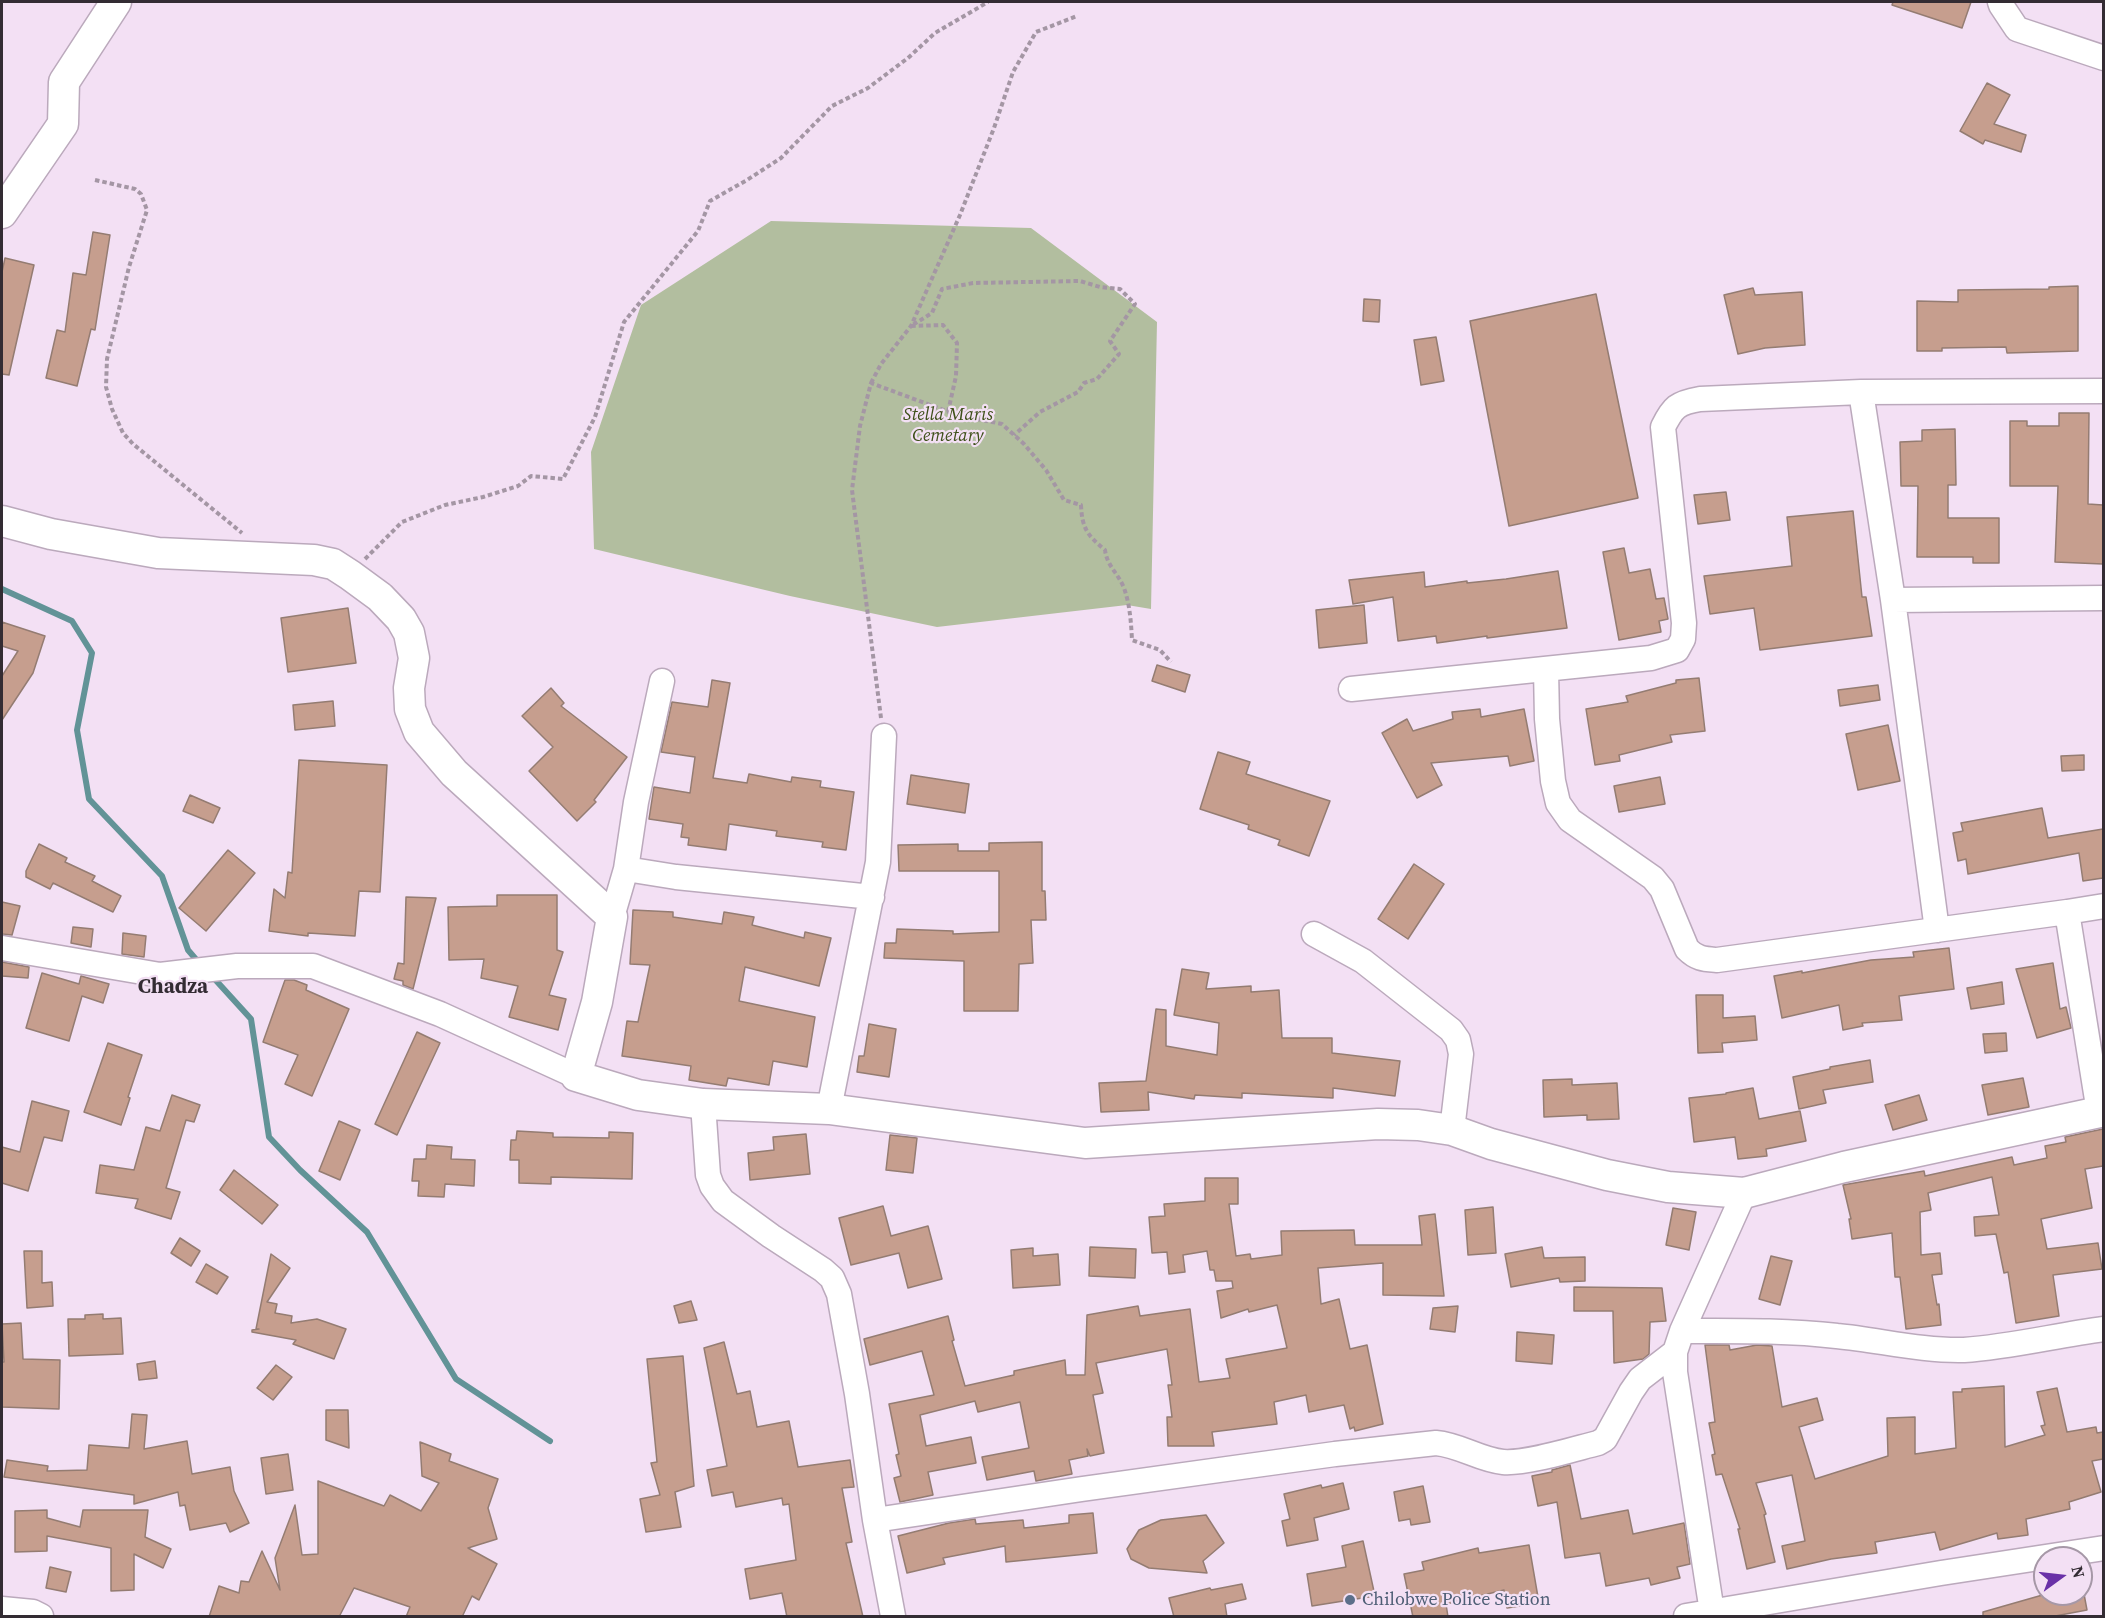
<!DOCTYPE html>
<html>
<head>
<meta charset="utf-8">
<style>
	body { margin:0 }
	#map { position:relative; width:2105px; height:1618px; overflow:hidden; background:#f3e0f4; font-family:"Source Serif 4",serif }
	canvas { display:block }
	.frame { position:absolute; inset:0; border:3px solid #332c33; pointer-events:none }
	.north { position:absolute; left:2033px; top:1546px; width:60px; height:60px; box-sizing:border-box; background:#f3e0f4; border:2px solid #a698a7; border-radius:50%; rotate:75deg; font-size:16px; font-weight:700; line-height:24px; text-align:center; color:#332c33 }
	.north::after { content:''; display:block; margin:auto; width:21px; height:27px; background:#6931a7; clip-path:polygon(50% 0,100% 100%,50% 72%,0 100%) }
</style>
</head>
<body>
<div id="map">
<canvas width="2105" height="1618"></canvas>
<div class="frame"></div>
<div class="north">N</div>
</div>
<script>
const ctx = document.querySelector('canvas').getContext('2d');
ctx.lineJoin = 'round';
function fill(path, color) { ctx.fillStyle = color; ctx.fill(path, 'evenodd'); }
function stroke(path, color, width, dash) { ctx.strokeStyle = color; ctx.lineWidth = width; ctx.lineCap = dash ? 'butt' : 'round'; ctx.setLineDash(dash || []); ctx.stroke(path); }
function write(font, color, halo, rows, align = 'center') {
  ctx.font = font + ' "Source Serif 4",serif'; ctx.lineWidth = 4.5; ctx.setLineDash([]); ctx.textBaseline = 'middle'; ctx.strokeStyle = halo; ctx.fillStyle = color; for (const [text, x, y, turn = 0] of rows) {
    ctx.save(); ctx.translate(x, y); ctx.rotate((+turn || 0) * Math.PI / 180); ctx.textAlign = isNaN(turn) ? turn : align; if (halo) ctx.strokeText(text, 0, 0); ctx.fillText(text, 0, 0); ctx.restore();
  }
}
const green = new Path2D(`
	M771 221 1031 228 1157 322 1151 609 1127 605 937 627 790 596 594 549 591 452 641 305Z`);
const stream = new Path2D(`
	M2 589 72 621 92 653 77 730 89 799 162 876 188 950 200 964
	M211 975 251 1019 269 1137 300 1170 367 1232 456 1379 550 1441`);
const building = new Path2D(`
	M1893 2H1971L1962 28 1892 5Z
	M1987 83 2010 95 1994 124 2026 135 2021 152 1985 140 1983 144 1960 131Z
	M93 232 110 235 95 330 91 329 77 386 46 378 57 330 65 332 73 273 86 275Z
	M5 258 34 265 9 375 2 374V272Z
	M2078 286V351L2007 353 2006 347 1942 348V351H1917V301L1958 302V290L2049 289V287Z
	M1753 288 1755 295 1802 292 1805 345 1765 348 1738 354 1724 295Z
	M1596 294 1638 498 1509 526 1470 321Z
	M1364 299 1380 300 1379 322 1363 321Z
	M1436 337 1444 381 1421 385 1414 340Z
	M2059 413H2089L2088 504 2103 505V564L2055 562 2058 486H2010V421H2027V426H2059Z
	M1955 429 1956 485H1948V518H1999V563H1973V557H1917L1918 486H1901L1900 442 1922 441V430Z
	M1726 492 1730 520 1698 524 1694 495Z
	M1853 511 1862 597H1866L1872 636 1760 650 1754 608 1710 614 1704 576 1792 566 1787 517Z
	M1624 548 1629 573 1650 569 1656 599 1664 598 1668 619 1659 621 1661 632 1619 640 1603 552Z
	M1558 571 1567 628 1487 638V636L1437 643 1436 636 1398 641 1393 597 1353 604 1349 580 1424 572 1425 587 1467 581V583L1506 579Z
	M1364 605 1367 643 1319 648 1316 610Z
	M348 608 356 663 288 672 281 618Z
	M2 622 45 636 33 673 2 720V676L18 651 2 646Z
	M1157 665 1190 675 1185 692 1152 681Z
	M1699 678 1705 731 1670 735 1672 742 1619 755 1620 761 1595 765 1586 709 1628 702 1626 696 1676 683V680Z
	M712 680 730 683 713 778 747 783 749 774 791 782 792 777 821 781 820 787 854 792 846 850 822 847 823 842 776 836 777 831 729 824 726 850 688 845 689 838 681 837 683 824 649 819 654 787 690 793 695 757 661 752 672 702 708 707Z
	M1878 685 1880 700 1840 706 1838 690Z
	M551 688 564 703 561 706 627 757 594 800 596 802 577 821 529 771 553 747 522 716Z
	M333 701 335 726 295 730 293 705Z
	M1480 709 1481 717 1524 709 1534 761 1510 766 1508 756 1431 763 1442 785 1417 798 1382 733 1407 719 1413 731 1453 719 1452 712Z
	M1888 725 1900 781 1858 790 1846 734Z
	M1218 752 1250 762 1246 774 1330 801 1309 856 1278 845 1280 840 1248 829 1249 825 1200 809Z
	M2084 755V770L2062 771 2061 756Z
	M299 760 387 765 380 892 359 891 355 936 308 933V936L269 931 274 889 285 898 288 872 292 873Z
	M911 775 969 784 965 813 907 804Z
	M1660 777 1665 804 1619 812 1614 786Z
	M190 795 220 808 213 823 183 811Z
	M2042 808 2048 838 2103 829V878L2083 881 2079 853 1968 874 1966 859 1958 861 1953 833 1963 831 1961 823Z
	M1042 842V891H1045L1046 920H1031L1033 963 1019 964 1018 1011H964V961L884 958 885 943H896L897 929 953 931V934L999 932V871H899L898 845 958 844V851H989V843Z
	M39 844 67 858 65 862 95 876 92 881 121 896 113 912 53 883 50 889 26 877V871Z
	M228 850 255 873 206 931 179 908Z
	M1414 864 1444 884 1408 939 1378 919Z
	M497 895H557V950L563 952 549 995 566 999 558 1030 509 1017 518 986 481 978 484 959 449 960 448 907 497 906Z
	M406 897 436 898 413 989 403 985V981L394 979 398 963 404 964Z
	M2 902 20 906 12 935 2 934Z
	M633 910 673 912V917L722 924 724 912 754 917 752 925 804 938 805 932 831 938 819 986 745 967 739 1001 815 1017 807 1067 773 1061 769 1085 728 1078 726 1086 689 1080 691 1066 622 1056 627 1021 638 1022 650 965 630 964Z
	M73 927 93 929 91 947 71 943Z
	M123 933 146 936 144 957 122 954Z
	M1949 948 1954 989 1899 996 1902 1020 1862 1023 1863 1026 1843 1030 1839 1005 1782 1018 1774 976 1802 971V973L1871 960 1914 957 1913 952Z
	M2 962 29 967 28 978 2 976Z
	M2053 963 2060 1009 2066 1007 2071 1028 2037 1038 2016 969Z
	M1182 969 1209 973 1206 989 1251 986V992L1279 990 1282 1038H1332V1053L1400 1061 1395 1096 1333 1088V1098L1242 1093V1098L1195 1095 1194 1099 1148 1092 1149 1110 1101 1112 1099 1083 1146 1081 1156 1009 1166 1010V1046L1217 1055 1219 1023 1174 1015Z
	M42 973 79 984 81 976 109 984 103 1003 82 996 69 1041 26 1028Z
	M285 980H294L307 985 306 990 349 1009 312 1096 285 1084 298 1055 263 1042Z
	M2002 982 2004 1004 1971 1009 1967 988Z
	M1696 995H1723V1018L1755 1016 1757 1040 1722 1043 1723 1052 1698 1053Z
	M869 1024 896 1029 889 1077 857 1072 859 1056H864Z
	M417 1032 440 1043 397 1135 375 1124Z
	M2006 1033 2007 1051 1985 1053 1983 1034Z
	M108 1043 142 1055 128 1097 130 1098 121 1125 84 1112Z
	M1870 1060 1873 1082 1823 1090 1826 1103 1799 1109 1793 1077 1830 1069V1067Z
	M2023 1078 2029 1107 1988 1115 1982 1085Z
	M1572 1079V1085L1617 1083 1619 1119 1587 1120V1115L1544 1117 1543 1080Z
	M1753 1088 1759 1119 1800 1111 1806 1141 1766 1149 1767 1156 1738 1159 1735 1137 1694 1142 1689 1098 1726 1094V1093Z
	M172 1095 200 1105 194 1122 186 1120 166 1188 180 1192 171 1219 135 1208 138 1199 96 1193 100 1165 134 1170 146 1127 160 1131Z
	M1919 1095 1927 1120 1893 1130 1885 1105Z
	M32 1101 69 1111 62 1141 44 1137 28 1191 2 1183V1147L20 1152Z
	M339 1121 360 1130 340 1180 319 1171Z
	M2103 1129V1166L2085 1169 2092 1208 2041 1219 2047 1249 2098 1243 2102 1269 2053 1275 2059 1316 2016 1323 2008 1272 2004 1273 1996 1234 1975 1236 1974 1217 1999 1215 1992 1177 1928 1193 1931 1210 1920 1212 1921 1255 1940 1253 1942 1274 1932 1275 1937 1305 1939 1304 1941 1325 1906 1329 1900 1277H1895L1892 1233 1852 1239 1849 1219H1851L1843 1185 1924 1171 1925 1176 2012 1157 2014 1165 2047 1158 2045 1146 2066 1142 2065 1137Z
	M517 1131 553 1133V1137L609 1138V1132L633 1133 632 1179 551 1177V1184L519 1183V1160H510L511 1140H516Z
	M806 1134 810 1174 750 1180 748 1153 774 1150 773 1137Z
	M890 1135 917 1138 913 1173 886 1170Z
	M427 1145 452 1147 451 1159 475 1160 474 1186 445 1184 444 1197 418 1196 419 1181H412L414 1159H426Z
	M234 1170 278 1205 262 1224 220 1190Z
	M1205 1178H1238V1204H1229L1236 1256 1250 1254 1251 1259 1282 1255 1281 1231 1354 1230 1355 1245H1422L1419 1216 1435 1214 1444 1296 1383 1295V1263L1318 1268 1321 1304 1339 1299 1350 1349 1367 1345 1383 1424 1355 1431 1354 1427 1350 1429 1344 1405 1309 1412 1306 1395 1274 1402 1277 1424 1212 1432 1214 1446H1168L1167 1417H1172L1168 1385H1172L1167 1349 1096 1363 1103 1393 1093 1395 1104 1453 1090 1456 1087 1449 1088 1456 1069 1460 1072 1474 1036 1481 1034 1471 987 1480 982 1457 1029 1448 1020 1402 978 1412 975 1401 920 1415 926 1446 971 1437 976 1463 928 1472 933 1495 900 1502 894 1478 901 1476 896 1455 899 1454 889 1404 934 1395 922 1351 870 1365 864 1339 948 1316 954 1340 952 1341 965 1386 1014 1375V1371L1065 1360 1066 1375H1085L1087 1315 1138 1306 1140 1316 1190 1309 1199 1382 1230 1378 1226 1359 1287 1348 1277 1305 1249 1312 1248 1309 1221 1318 1217 1291 1233 1288 1232 1281H1216L1214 1270H1210L1207 1251 1183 1255 1185 1272 1169 1274 1167 1252 1152 1253 1149 1217 1165 1216 1164 1204 1205 1201Z
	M883 1206 891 1236 928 1226 942 1279 908 1288 899 1253 851 1265 839 1218Z
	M1493 1207 1496 1253 1468 1255 1465 1210Z
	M1673 1208 1696 1212 1689 1250 1666 1245Z
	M180 1238 200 1251 191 1266 171 1253Z
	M1090 1247 1136 1249 1135 1278 1089 1276Z
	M1542 1247 1544 1258 1585 1257V1281L1560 1282 1559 1278 1511 1287 1505 1254Z
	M1033 1248V1256L1058 1254 1060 1285 1013 1288 1011 1250Z
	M24 1251H42V1283L52 1282 53 1306 27 1308Z
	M271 1254 290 1268 267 1302 277 1304 275 1313 292 1316 291 1323 317 1319 346 1329 334 1359 293 1344 296 1340 252 1332V1330L259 1329H256Z
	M1771 1256 1792 1261 1780 1305 1759 1299Z
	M206 1264 228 1277 217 1294 196 1282Z
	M1574 1287 1662 1288 1666 1321 1650 1322 1649 1354 1643 1359 1614 1363 1613 1311H1574Z
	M691 1301 697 1320 679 1323 674 1306Z
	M1458 1306 1455 1332 1430 1329 1433 1308Z
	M103 1314V1319L121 1318 123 1354 69 1356 68 1319H85V1315Z
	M21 1323 23 1359 60 1360 59 1409 2 1407V1362H4L2 1324Z
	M1517 1332 1554 1335 1552 1364 1516 1361Z
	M724 1342 737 1394 750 1391 757 1427 789 1421 798 1467 850 1460 854 1487 842 1488 852 1542 846 1543 863 1617H787L782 1593 750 1599 745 1569 796 1560 789 1504 783 1505 782 1498 736 1507 733 1492 712 1496 707 1470 727 1466 704 1348Z
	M1705 1345H1729L1730 1350 1757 1345 1772 1346 1782 1407 1817 1398 1823 1420 1799 1427 1815 1479 1888 1456 1887 1418 1915 1417V1454L1956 1448 1953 1392H1962V1389L2004 1386 2005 1447 2045 1435 2041 1426 2045 1425 2037 1392 2057 1388 2067 1432 2096 1427 2097 1433 2103 1432V1459L2092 1461 2101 1492 2069 1502 2070 1509 2026 1519 2028 1535 1998 1539 1997 1533 1940 1550 1935 1532 1875 1542 1877 1553 1831 1559 1787 1569 1782 1546 1805 1541 1792 1475 1756 1483 1766 1514 1764 1515 1775 1562 1747 1569 1738 1529H1740L1722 1474 1716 1475 1712 1455 1715 1454 1709 1423 1715 1422Z
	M683 1356 694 1486 675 1492 681 1527 646 1532 640 1499 660 1495 651 1463 657 1462 647 1359Z
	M155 1361 157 1378 139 1380 137 1364Z
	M276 1365 292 1377 273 1400 257 1388Z
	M326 1410H348L349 1448 326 1440Z
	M132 1414 147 1415 144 1449 187 1441 192 1474 230 1467 234 1491 249 1523 230 1532 226 1523 190 1530 185 1505 180 1506 178 1492 134 1504V1495L4 1477 7 1460 48 1466 47 1471 87 1470 89 1445 129 1448Z
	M420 1442 451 1454 449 1461 498 1479 488 1508 497 1539 468 1548 497 1564 479 1600 472 1596 462 1617H406L410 1607 354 1588 339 1617H209L219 1586 239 1593 241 1581 249 1582 262 1551 280 1590 275 1558 295 1505 302 1555 318 1554V1481L384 1506 390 1495 421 1511 439 1483 422 1476Z
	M288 1454 293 1490 266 1494 261 1458Z
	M1570 1465 1581 1519 1628 1510 1633 1534 1684 1523 1690 1564 1677 1567 1680 1578 1651 1585 1649 1578 1606 1586 1600 1553 1565 1558 1557 1502 1538 1506 1532 1476 1552 1472V1470Z
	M1343 1483 1349 1509 1314 1518 1318 1540 1287 1546 1282 1521 1290 1519 1284 1494 1321 1485 1322 1488Z
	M1423 1486 1430 1522 1411 1525 1410 1519 1399 1521 1394 1492Z
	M47 1510V1518L80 1527 83 1510H148L145 1537 171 1549 163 1568 134 1554V1590L111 1591V1548L47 1536V1551L15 1552V1511Z
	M1093 1513 1097 1553 1006 1562 1005 1546 943 1558 945 1564 907 1573 898 1536 949 1523 975 1519 976 1524 1023 1520 1024 1528 1069 1523V1515Z
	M1206 1515 1224 1543 1203 1561 1207 1573 1149 1568 1131 1559 1127 1549 1139 1530 1161 1520Z
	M1363 1541 1375 1596 1312 1606 1307 1574 1346 1567 1342 1546Z
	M1529 1545 1539 1603 1507 1608 1504 1590 1446 1604 1448 1617H1413L1404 1574 1424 1570 1422 1562 1478 1548 1479 1553Z
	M50 1567 71 1572 66 1592 46 1588Z
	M1242 1584 1246 1599 1225 1604 1227 1617H1174L1169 1598 1210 1588 1211 1590Z
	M2046 1594H2084L2087 1610 2050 1617H1983V1612Z`);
const path = new Path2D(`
	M95 180 135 189 141 194 147 210 129 267 107 359 106 387 112 409 123 433 133 444 242 533
	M871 383 881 364 911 326 960 215 994 128 1013 72 1036 32 1077 16
	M948 412 956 376 957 343 943 325 911 326 932 313 942 289 973 283 1080 281 1100 287 1120 289 1135 304 1110 341 1119 354 1097 379 1084 383 1078 392 1040 412 1014 435
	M365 559 402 522 445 505 483 497 518 486 531 476 563 479 595 417 624 322 698 231 710 201 747 180 781 158 832 106 868 88 908 58 935 33 988 2
	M881 718 852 490 860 426 871 383 957 415 1002 424 1024 444 1046 470 1064 500 1081 505C1082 528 1087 535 1105 550 1107 566 1118 573 1124 588 1130 605 1131 622 1132 640L1160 650 1171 662`);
const minor = new Path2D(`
	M2000 2 2001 5 2017 29 2104 58
	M1861 392 2104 391
	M1893 600 2104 598
	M1546 669 1547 719 1553 781 1558 803 1570 820 1653 878 1662 889 1687 949C1697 959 1704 959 1717 960L2067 912 2099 1112
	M1351 689 1651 658 1677 650 1683 639 1684 623 1663 427C1673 407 1677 403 1700 399L1861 392 1893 600 1937 930
	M626 869 676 877 872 897
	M2067 912 2104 906
	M612 917 626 869 636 802 662 681
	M1314 934 1363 961 1451 1030 1458 1040 1461 1054 1452 1130
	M2 948 160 975 237 966H313L440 1014 576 1076
	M703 1104 708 1175 712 1186 723 1201 771 1236 823 1270 832 1278 839 1294 857 1394 875 1520 893 1616
	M829 1109 878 862 884 736
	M1682 1331C1733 1331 1786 1330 1837 1336 1879 1340 1921 1351 1964 1350 2011 1347 2057 1335 2104 1329
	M875 1520 1082 1489 1335 1454 1436 1443C1460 1445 1480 1460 1503 1462 1526 1464 1574 1449 1598 1443L1605 1439 1631 1392 1640 1379 1675 1352
	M2 1609 33 1612 41 1616
	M1712 1612 1675 1372V1352L1682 1331 1744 1193
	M1686 1616 1941 1573 2104 1548`);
const tertiary = new Path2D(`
	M2 213 63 124 64 82 116 2
	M2 521 51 534 158 553 314 560 333 564 350 575 380 597 401 619 409 633 414 658 409 688 410 709 419 732 454 773 612 917 597 1002 576 1076 638 1095 703 1104 829 1109 1085 1143 1378 1124 1418 1125 1452 1130 1491 1144 1607 1175 1668 1187 1744 1193 1844 1167 2104 1111`);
const markers = [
	[1350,1600,6,"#5c6f8a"]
];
const parkNames = [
	["Stella Maris",948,415],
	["Cemetary",948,436]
];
const serviceNames = [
	["Chilobwe Police Station",1362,1600]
];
const quarterNames = [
	["Chadza",173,988]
];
fill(green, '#b2be9f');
stroke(stream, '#629397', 6);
fill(building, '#c69e8e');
stroke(building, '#947c72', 1.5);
stroke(minor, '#bba9bc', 27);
stroke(tertiary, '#bba9bc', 33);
stroke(path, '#a496a4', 4, [4.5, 3]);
stroke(minor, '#fff', 24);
stroke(tertiary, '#fff', 30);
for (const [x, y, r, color] of markers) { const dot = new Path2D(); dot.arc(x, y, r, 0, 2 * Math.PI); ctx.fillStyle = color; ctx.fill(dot); stroke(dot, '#f3e0f4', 2); }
write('italic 18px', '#3e5019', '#f3e0f4', parkNames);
write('18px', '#4e5e75', '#f3e0f4', serviceNames, 'left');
write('bold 21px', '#332c33', '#f3e0f4', quarterNames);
</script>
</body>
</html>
